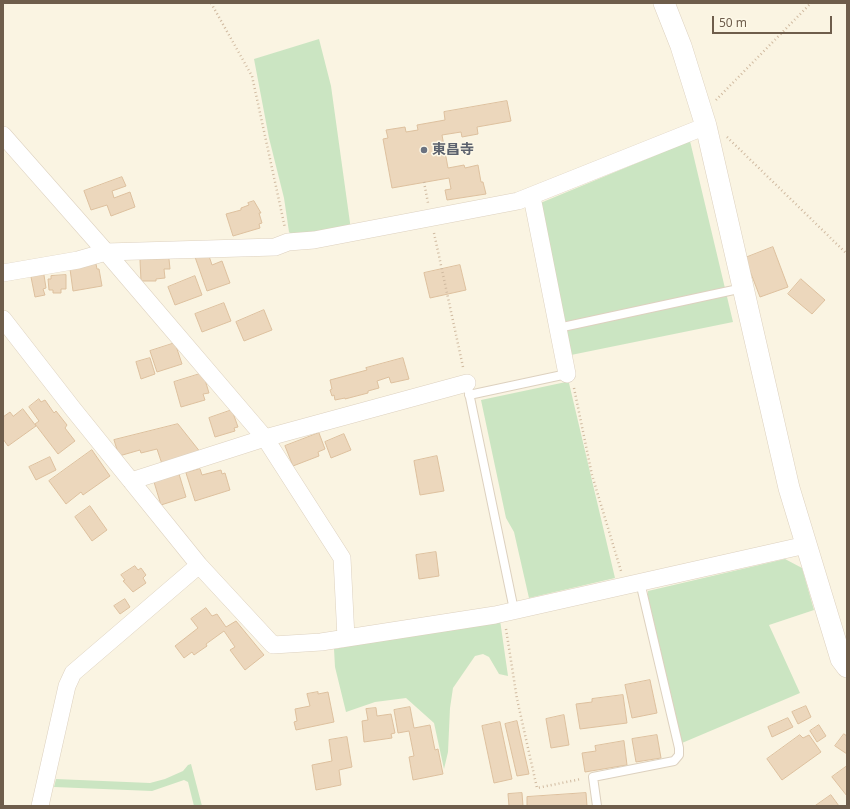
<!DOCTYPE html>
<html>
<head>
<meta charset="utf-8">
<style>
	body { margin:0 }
	#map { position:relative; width:850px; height:809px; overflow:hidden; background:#faf4e2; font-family:"Noto Sans",sans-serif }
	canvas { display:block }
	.frame { position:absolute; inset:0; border:4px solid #6e5d4b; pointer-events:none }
	.scale { position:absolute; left:712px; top:16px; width:120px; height:18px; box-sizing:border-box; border:2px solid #6e5d4b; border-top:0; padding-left:5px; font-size:12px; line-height:14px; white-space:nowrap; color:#6e5d4b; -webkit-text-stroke:3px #fdf8e7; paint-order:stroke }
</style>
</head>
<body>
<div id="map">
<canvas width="850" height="809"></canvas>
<div class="frame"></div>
<div class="scale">50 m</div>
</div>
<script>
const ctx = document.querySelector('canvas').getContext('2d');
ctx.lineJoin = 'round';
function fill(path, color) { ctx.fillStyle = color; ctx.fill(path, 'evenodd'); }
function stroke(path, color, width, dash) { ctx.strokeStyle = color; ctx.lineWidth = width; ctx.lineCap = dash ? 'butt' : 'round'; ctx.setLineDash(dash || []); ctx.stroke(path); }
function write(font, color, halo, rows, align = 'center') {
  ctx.font = font + ' "Noto Sans","Noto Sans JP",sans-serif'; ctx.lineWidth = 3; ctx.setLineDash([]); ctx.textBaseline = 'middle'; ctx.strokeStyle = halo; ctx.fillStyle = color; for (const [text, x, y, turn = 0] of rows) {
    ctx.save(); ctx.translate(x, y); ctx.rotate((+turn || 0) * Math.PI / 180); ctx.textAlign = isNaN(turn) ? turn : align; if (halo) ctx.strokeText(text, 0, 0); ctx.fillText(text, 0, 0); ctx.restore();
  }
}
const green = new Path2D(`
	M319 39 331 86 351 230 294 238 289 232 284 198 269 138 254 59Z
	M690 141 733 322 571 355 538 204Z
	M566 382 569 383 615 578 529 598 514 532 506 518 481 400Z
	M785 559 802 568 814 610 769 625 800 693 682 743 648 597V591Z
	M494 620H500L508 676 499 674 489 657 483 654 475 656 453 688 450 708 448 752 444 769 434 723 406 698 375 702 346 712 335 667 334 649Z
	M191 764 202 806H194L188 782 184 780 152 791 54 787 56 779 150 783 165 779 183 771 188 765Z`);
const building = new Path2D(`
	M507 101 511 121 477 127 478 134 462 137 461 132 442 135 448 168 464 165 465 168 478 165 481 182H483L486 194 447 200 445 190 451 189 449 178 392 188 383 139 388 138 386 130 405 127 406 132 418 130 417 125 445 120 444 112Z
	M122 177 126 186 112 191 114 198 130 192 135 207 111 216 107 205 91 210 84 191Z
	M254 201 261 213H259L262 223 259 224 260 228 233 236 226 214 241 210V208L249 205 248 203Z
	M773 247 788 287 760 297 745 258Z
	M208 253 212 265 222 261 230 283 207 291 195 257Z
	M169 259 170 269H164L165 278 156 279V281H141L140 260Z
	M96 264 97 269H99L102 286 73 291 70 269Z
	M460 265 466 290 430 298 424 273Z
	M44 275 46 288 43 289 45 295 35 297 31 277Z
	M66 275V289H61V293H53V290H49L48 279H51V276Z
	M195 276 202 295 175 305 168 287Z
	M801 279 825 300 812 314 788 294Z
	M224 303 231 321 202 332 195 314Z
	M264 310 272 330 244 341 236 322Z
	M175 343 182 364 157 372 150 351Z
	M150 358 155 374 141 379 136 362Z
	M403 358 409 379 391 383 389 377 377 381 379 388 368 391V393L345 399V398L335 400 334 395 332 396 330 390 332 389 330 380 367 370 366 368Z
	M203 373 209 393 203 394 205 400 181 407 174 382Z
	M39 399 41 402 45 400 54 413 56 411 67 425 65 428 75 441 58 454 35 424 39 421 29 407Z
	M23 409 36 426 8 446 3 439V417L10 412 13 416Z
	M232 410 238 427 234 428 235 431 215 437 209 418Z
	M178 424 201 453 162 464 157 449 141 453 140 450 119 456 114 440Z
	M319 433 325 449 318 452 319 456 293 466 285 446Z
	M344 434 351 450 331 458 325 442Z
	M92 450 110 476 83 495 81 492 66 504 49 481Z
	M437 456 444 491 420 495 414 461Z
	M50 457 56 470 36 480 29 467Z
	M200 469 202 475 221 470 222 474 225 473 230 490 195 501 186 473Z
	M179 474 186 497 161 505 154 482Z
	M90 506 107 530 92 541 75 517Z
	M436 552 439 576 419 579 416 555Z
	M135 566 138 570 141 568 146 575 143 578 146 583 133 592 123 581 125 580 121 575Z
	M125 599 130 607 120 614 114 606Z
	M206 608 212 616 217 614 226 627 236 621 264 655 245 670 230 650 235 647 224 631 206 644 207 646 194 655 192 652 184 658 175 646 198 628 191 619Z
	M650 680 657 713 632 718 625 685Z
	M318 692V694L328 692 334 722 296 730 294 722 297 721 295 709 310 706 307 694Z
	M623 695 627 723 580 729 576 704 592 702V699Z
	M806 706 811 717 798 724 792 712Z
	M410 707 414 728 430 725 435 750 438 749 443 774 413 780 409 757 414 756 409 731 398 733 394 710Z
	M376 708 377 716 391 714 395 733 391 734 392 738 364 742 362 721 368 720 366 709Z
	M564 715 569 745 551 748 546 719Z
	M788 718 793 727 772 737 768 727Z
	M517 721 529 774 517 776 505 724Z
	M500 722 512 779 494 783 482 726Z
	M819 725 826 736 817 742 810 731Z
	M844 734 847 736V754L835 746Z
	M657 735 661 758 636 762 632 739Z
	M800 735 803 738 809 735 821 752 782 780 767 759Z
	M347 737 352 767 339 770 341 785 316 790 312 765 332 761 329 740Z
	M624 741 627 765 585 772 582 753 596 751 595 746Z
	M847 766V796L832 777Z
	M522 793 523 806H509L508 794Z
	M586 793 587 806H527V797Z
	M831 795 839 806H815Z`);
const path = new Path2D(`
	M211 3 252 76 285 228
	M716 100 811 3
	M727 137 847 254
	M424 182 428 203
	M434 233 463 367
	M574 388 592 475 621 571
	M506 629 517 699 537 788 581 779`);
const service = new Path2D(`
	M558 328 743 288
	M467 383 514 610
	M469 395 567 374
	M597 806 593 777 674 761 679 755V748L640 582`);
const minor = new Path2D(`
	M3 135 106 252 265 438 342 558 346 638
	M532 197 567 374
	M3 273 78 260 106 252 275 247 288 242 314 240 518 201 706 126
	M3 319 73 409 199 565 273 645 321 642 495 615 806 545
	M131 481 265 438 467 383
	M40 806 67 686 73 673 199 565`);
const tertiary = new Path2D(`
	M664 3 681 46 706 126 789 488 841 659 847 667`);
const markers = [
	[424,150,4,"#6b7280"]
];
const worshipNames = [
	["東昌寺",432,150]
];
fill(green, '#cbe5c2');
fill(building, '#ecd7bc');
stroke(building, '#ddc09e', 1);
stroke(service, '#ddd1bf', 10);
stroke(minor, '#ddd1bf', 18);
stroke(tertiary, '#ddd1bf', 22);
stroke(path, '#d0baa0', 2.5, [1, 3]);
stroke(service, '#fff', 8);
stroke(minor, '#fff', 17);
stroke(tertiary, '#fff', 21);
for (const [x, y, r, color] of markers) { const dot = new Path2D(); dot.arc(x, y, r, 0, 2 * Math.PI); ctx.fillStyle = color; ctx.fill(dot); stroke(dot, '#fdf8e7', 1.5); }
write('bold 14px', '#5b616d', '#fdf8e7', worshipNames, 'left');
</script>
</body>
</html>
